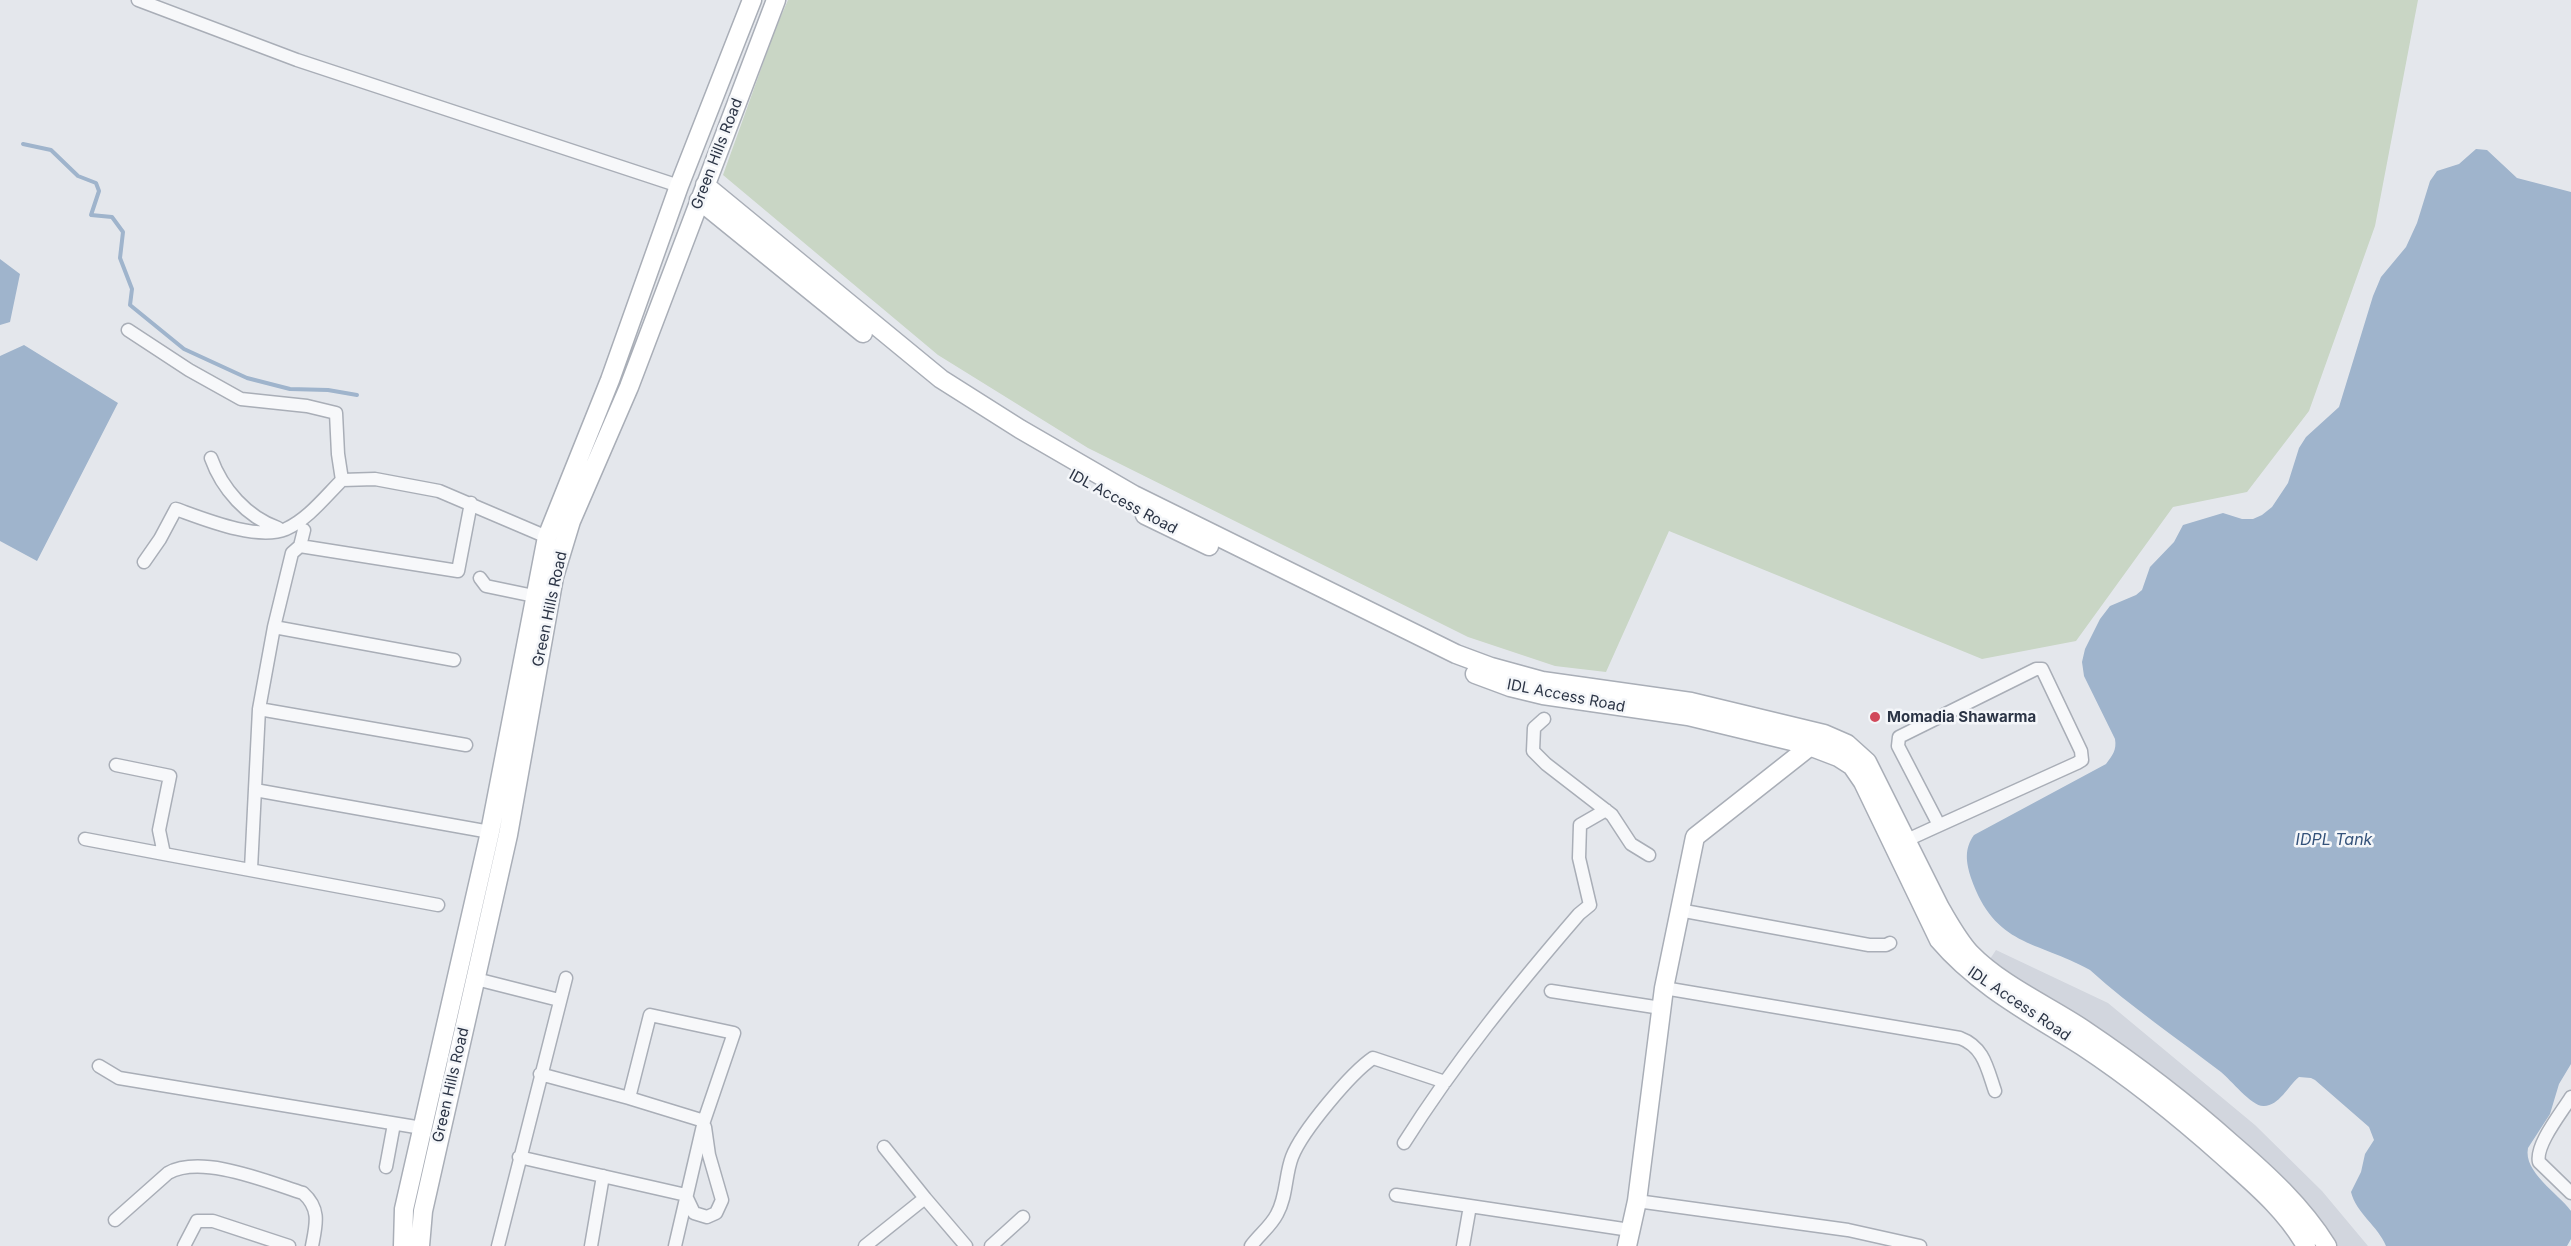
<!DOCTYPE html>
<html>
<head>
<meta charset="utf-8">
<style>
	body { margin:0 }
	canvas { display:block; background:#e4e7ec }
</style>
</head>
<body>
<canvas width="2571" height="1246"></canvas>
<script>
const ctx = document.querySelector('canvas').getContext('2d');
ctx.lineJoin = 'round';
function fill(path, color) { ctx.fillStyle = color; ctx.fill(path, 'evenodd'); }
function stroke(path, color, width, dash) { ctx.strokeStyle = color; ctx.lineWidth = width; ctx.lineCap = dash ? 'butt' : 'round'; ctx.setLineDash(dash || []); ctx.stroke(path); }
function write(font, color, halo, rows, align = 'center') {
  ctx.font = font + ' Inter,sans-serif'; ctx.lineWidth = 5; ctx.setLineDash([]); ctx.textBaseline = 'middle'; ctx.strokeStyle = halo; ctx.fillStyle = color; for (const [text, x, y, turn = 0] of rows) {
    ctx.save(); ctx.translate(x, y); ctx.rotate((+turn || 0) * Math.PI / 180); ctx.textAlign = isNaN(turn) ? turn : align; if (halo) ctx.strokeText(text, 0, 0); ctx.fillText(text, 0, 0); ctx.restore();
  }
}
const built = new Path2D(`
	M1996 950 2108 1003 2255 1125 2322 1191 2368 1246H2331L2027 987 1990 959Z`);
const green = new Path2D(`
	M788 0H2418L2375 226 2309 411 2247 492 2173 507 2076 641 1982 659 1669 531 1606 672 1555 666 1468 637 1088 448 938 355 723 175 775 30Z`);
const water = new Path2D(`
	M2476 149 2487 150 2517 178 2571 192V1064L2559 1084 2550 1114 2528 1148C2523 1172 2558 1193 2571 1211V1239L2567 1246H2386C2378 1226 2356 1213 2351 1192L2361 1172 2365 1154 2374 1140 2369 1127 2315 1080 2311 1078 2299 1077C2288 1086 2279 1106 2264 1106 2252 1107 2231 1080 2221 1072 2178 1039 2131 1007 2090 970 2036 940 1995 947 1971 878 1966 862 1964 849 1974 835L2106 764C2112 756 2117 750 2115 739L2084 676 2082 662 2085 649 2100 619 2110 606 2136 595 2142 590 2150 567 2174 542 2183 525 2223 513 2242 519H2253L2262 515 2272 507 2288 483 2299 448 2306 437 2339 407 2373 296 2381 277 2406 247 2417 223 2430 181 2437 171 2459 164Z
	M0 259 20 274 10 322 0 325Z
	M24 345 118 403 37 561 0 541V356Z`);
const stream = new Path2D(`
	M23 144 51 150 78 176 96 183 99 191 91 215 112 217 123 232 120 258 132 289 130 305 184 349 247 378 290 389 328 390 357 395`);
const street = new Path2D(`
	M138 0 297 60 679 186
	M128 330 189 370 241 399 307 406 336 413 338 454 342 480
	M211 458C222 489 247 517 278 528
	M300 546 304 530
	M144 562 160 539 176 509C204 519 257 541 286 529 308 519 325 497 342 480L375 479 439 491 554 540
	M480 578 486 586 534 596
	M274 627 454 660
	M259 709 466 745
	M1544 719 1534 728 1533 751 1546 764 1612 815 1631 844 1649 855
	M116 765 170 776 159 830 164 854 438 905
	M255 790 490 832
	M85 839 164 854
	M1907 840 1931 829 2077 763 2082 760 2081 751 2042 669H2036L1899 737 1898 746 1939 825
	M251 869 259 709 274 627 292 553 300 546 458 571 471 503
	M1679 910 1869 945H1886L1890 943
	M476 979 559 1000
	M1664 988 1960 1038C1984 1047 1987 1068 1995 1091
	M1551 991 1661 1008
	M99 1066 119 1078 422 1128
	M540 1074 629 1098 704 1121
	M2571 1097C2562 1112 2535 1145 2539 1162L2571 1193
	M629 1098 650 1015 734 1033 704 1121 675 1246
	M1404 1143C1455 1062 1516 987 1579 914L1590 905 1579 858 1580 825 1606 810
	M884 1147 925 1198
	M519 1157 686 1195
	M386 1167 394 1124
	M1396 1195 1470 1206
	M686 1196 694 1213 707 1217 716 1213 722 1200 709 1155 705 1127
	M1637 1201 1848 1230 1920 1246
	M115 1220 168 1173C202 1154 268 1182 303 1193 321 1209 316 1225 312 1246
	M184 1246 197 1221H213L289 1246
	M498 1246 566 978
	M591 1246 603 1176
	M865 1246 925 1198 966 1246
	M991 1246 1023 1217
	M1251 1246C1259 1235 1271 1226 1277 1214 1287 1196 1285 1175 1292 1157 1302 1131 1351 1073 1373 1058L1445 1082
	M1463 1246 1470 1206 1630 1230`);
const secondary = new Path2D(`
	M705 185 941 379 1020 429 1134 495 1456 654 1491 667 1542 681 1691 702 1824 734 1847 744 1867 762 1940 908C1949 923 1958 940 1970 953 2001 985 2047 1005 2083 1029 2135 1064 2184 1101 2231 1143 2267 1174 2302 1206 2327 1246
	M699 200 863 333
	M1145 515 1209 546
	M1475 674 1510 687 1543 695 1688 716 1804 744 1838 757 1852 766 1863 782 1939 940C1978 986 2032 1014 2082 1046 2132 1079 2178 1116 2223 1156 2253 1183 2286 1210 2306 1246
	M403 1246 404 1209 490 832 547 537 610 380 679 186 752 0
	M420 1246 423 1211 508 835 554 577 571 521 629 387 776 0
	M1627 1246 1637 1201 1664 988 1695 837 1818 740`);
const markers = [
	[1875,717,6,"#d1495b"]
];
const streetNames = [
	["Green Hills Road",717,154,-69],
	["IDL Access Road",1123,502,28],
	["Green Hills Road",550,609,-78],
	["IDL Access Road",1566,696,11],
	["IDL Access Road",2019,1004,34],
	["Green Hills Road",451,1085,-77]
];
const poiNames = [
	["Momadia Shawarma",1887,717]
];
const waterNames = [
	["IDPL Tank",2334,840]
];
fill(built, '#d2d6de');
fill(green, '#c9d6c5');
fill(water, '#9fb4cc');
stroke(stream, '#9fb4cc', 4);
stroke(street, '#a9aeb7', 15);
stroke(secondary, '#a9aeb7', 21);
stroke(street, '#f7f8fa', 12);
stroke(secondary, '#fff', 18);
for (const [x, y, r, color] of markers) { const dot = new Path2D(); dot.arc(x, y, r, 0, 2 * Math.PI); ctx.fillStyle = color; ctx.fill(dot); stroke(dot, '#f4f6f9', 2); }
write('15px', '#2b3445', '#f4f6f9', streetNames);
write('bold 15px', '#2b3445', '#f4f6f9', poiNames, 'left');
write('italic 16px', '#34527a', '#f4f6f9', waterNames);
</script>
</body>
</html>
